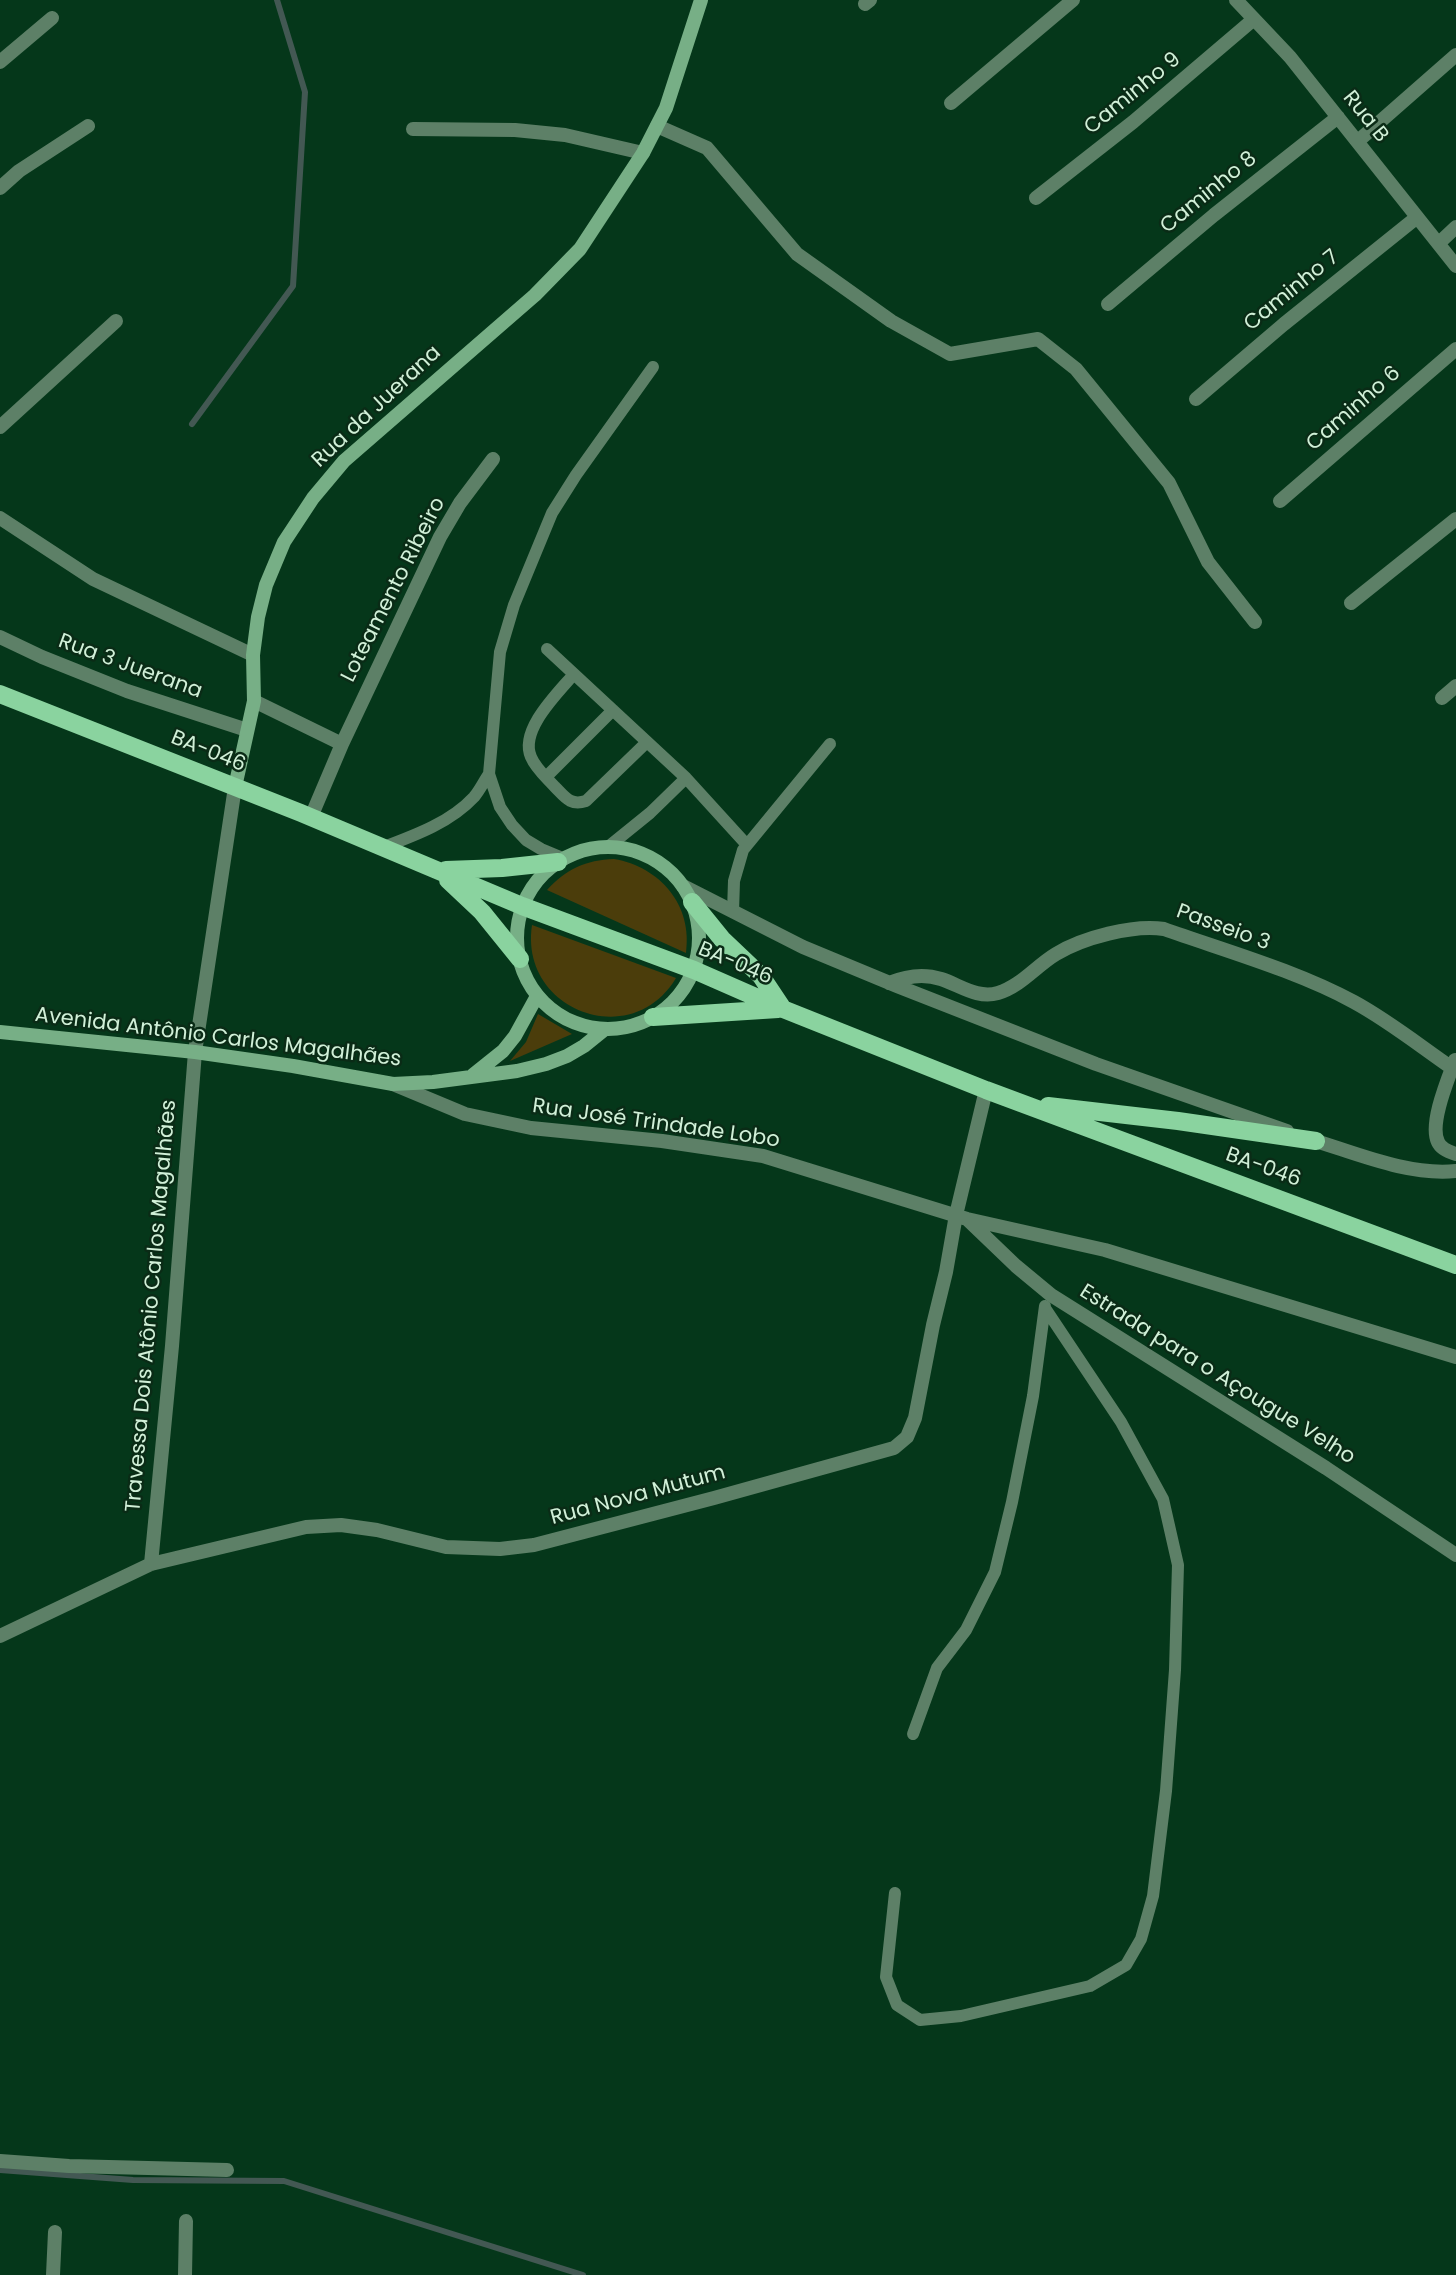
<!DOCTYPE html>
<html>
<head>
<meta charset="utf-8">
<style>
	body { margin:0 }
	canvas { display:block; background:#05371a }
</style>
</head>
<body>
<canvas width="1456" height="2275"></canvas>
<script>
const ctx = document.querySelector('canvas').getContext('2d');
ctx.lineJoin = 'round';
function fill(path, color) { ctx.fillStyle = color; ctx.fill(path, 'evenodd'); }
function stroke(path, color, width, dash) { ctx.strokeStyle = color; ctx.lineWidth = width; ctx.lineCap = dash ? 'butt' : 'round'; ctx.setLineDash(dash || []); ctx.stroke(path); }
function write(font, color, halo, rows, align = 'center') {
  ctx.font = font + ' Poppins,sans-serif'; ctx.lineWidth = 5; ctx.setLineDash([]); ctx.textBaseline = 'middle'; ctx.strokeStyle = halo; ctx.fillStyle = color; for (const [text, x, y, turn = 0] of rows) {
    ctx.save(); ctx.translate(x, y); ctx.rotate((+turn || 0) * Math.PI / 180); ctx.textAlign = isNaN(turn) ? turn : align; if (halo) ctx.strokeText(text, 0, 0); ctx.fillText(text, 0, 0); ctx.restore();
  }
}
const green = new Path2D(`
	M614 859C660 867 693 905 686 953L547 890C566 869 586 860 614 859Z
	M532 925 676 978C631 1053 519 1010 532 925Z
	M538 1014 572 1034 510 1061 526 1042Z`);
const stream = new Path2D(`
	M192 424 293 286 305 92 277 0
	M0 2170 133 2180 284 2181 583 2275`);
const lane = new Path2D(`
	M547 649 686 778 747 845
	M574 674C558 693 519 730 531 757 536 769 546 777 555 787 565 797 570 806 586 801L647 742
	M546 777 613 710
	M384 847C416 835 451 822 474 797 480 790 484 781 489 774
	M608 847 650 813 686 778
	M565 859 541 849 526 840 512 825 500 807 489 774 500 652 514 605 552 513 576 475 653 367
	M733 912 734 881 743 850 830 744
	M913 1734 937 1668 966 1630 995 1572 1012 1502 1033 1396 1045 1306
	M895 1893 886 1977 897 2005 920 2020 961 2016 1090 1986 1126 1965 1141 1939 1153 1896 1166 1791 1175 1670 1178 1565 1163 1499 1121 1422 1045 1308`);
const street = new Path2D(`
	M1236 0 1290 57 1456 266
	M865 4 870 0
	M0 62 52 18
	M951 103 1073 0
	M657 126 707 148 797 254 891 321 950 354 1038 339 1076 369 1169 483 1208 562 1255 622
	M413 129 515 130 565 135 643 153
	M1358 141 1456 55
	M0 188 19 171 88 126
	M1036 198 1133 122 1254 19
	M1439 243 1456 227
	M1108 304 1214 215 1338 117
	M1196 399 1284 324 1416 218
	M0 427 116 321
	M1280 501 1456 349
	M0 518 93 579 253 655
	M1351 603 1456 519
	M0 637 42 657 127 691 247 730
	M1442 698 1456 686
	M254 701 342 744 311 817
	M342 744 440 537 460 503 493 459
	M683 886 803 947 897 986 1096 1064 1287 1131
	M889 983C906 976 923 973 941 979 960 985 977 999 998 993 1021 986 1036 966 1056 954 1082 938 1134 924 1164 929 1226 951 1297 971 1354 1002 1389 1021 1420 1046 1452 1068
	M1455 1060C1448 1079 1429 1124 1438 1142 1441 1149 1449 1152 1456 1154
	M393 1084 465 1114 531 1128 662 1141 763 1156 967 1219 1105 1250 1456 1357
	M1306 1138C1354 1152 1406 1176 1456 1171
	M968 1220 1016 1266 1051 1295 1326 1468 1456 1555
	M151 1564 172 1346 195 1052 235 787
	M0 1636 151 1564 306 1527 341 1525 377 1530 446 1547 500 1549 534 1545 714 1498 894 1448 907 1437 915 1418 933 1325 946 1272 956 1215 986 1090
	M0 2161 69 2166 227 2170
	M53 2275 55 2232
	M185 2275 186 2221`);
const secondary = new Path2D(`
	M235 787 254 701 253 655 258 617 266 585 284 542 313 498 344 461 535 295 580 249 643 153 666 108 701 0
	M517 938a91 91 0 1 1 182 0a91 91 0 1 1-182 0Z
	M0 1032 195 1052 293 1066 393 1084 433 1082 517 1071 546 1064 567 1056 584 1046 605 1029
	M473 1075 503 1051 515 1036 537 996`);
const primary = new Path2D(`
	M0 694 301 813 522 906 694 970 783 1009 986 1090 1456 1265
	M446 870 502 868 558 862
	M448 880 482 912 520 959
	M692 902 722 939 761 976 783 1009
	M653 1017 778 1009
	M1048 1106 1178 1121 1316 1141`);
const streetNames = [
	["Caminho 9",1133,94,-39],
	["Rua B",1365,117,51],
	["Caminho 8",1209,193,-39],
	["Caminho 7",1292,291,-39],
	["Rua da Juerana",377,407,-43],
	["Caminho 6",1354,409,-41],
	["Loteamento Ribeiro",394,590,-63],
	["Rua 3 Juerana",130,667,20],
	["BA-046",208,752,22],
	["Passeio 3",1223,928,20],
	["BA-046",735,964,23],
	["Avenida Antônio Carlos Magalhães",218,1038,7],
	["Rua José Trindade Lobo",656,1124,8],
	["BA-046",1263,1168,20],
	["Travessa Dois Atônio Carlos Magalhães",152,1306,-85],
	["Estrada para o Açougue Velho",1217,1375,32],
	["Rua Nova Mutum",638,1496,-15]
];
fill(green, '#4b3d0b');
stroke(stream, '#435853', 6);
stroke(lane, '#5d8067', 12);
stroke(street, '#5d8067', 14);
stroke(secondary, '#77af86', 14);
stroke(primary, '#8ad39f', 18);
write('21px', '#d1f0d8', '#0a2b16', streetNames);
</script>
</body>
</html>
